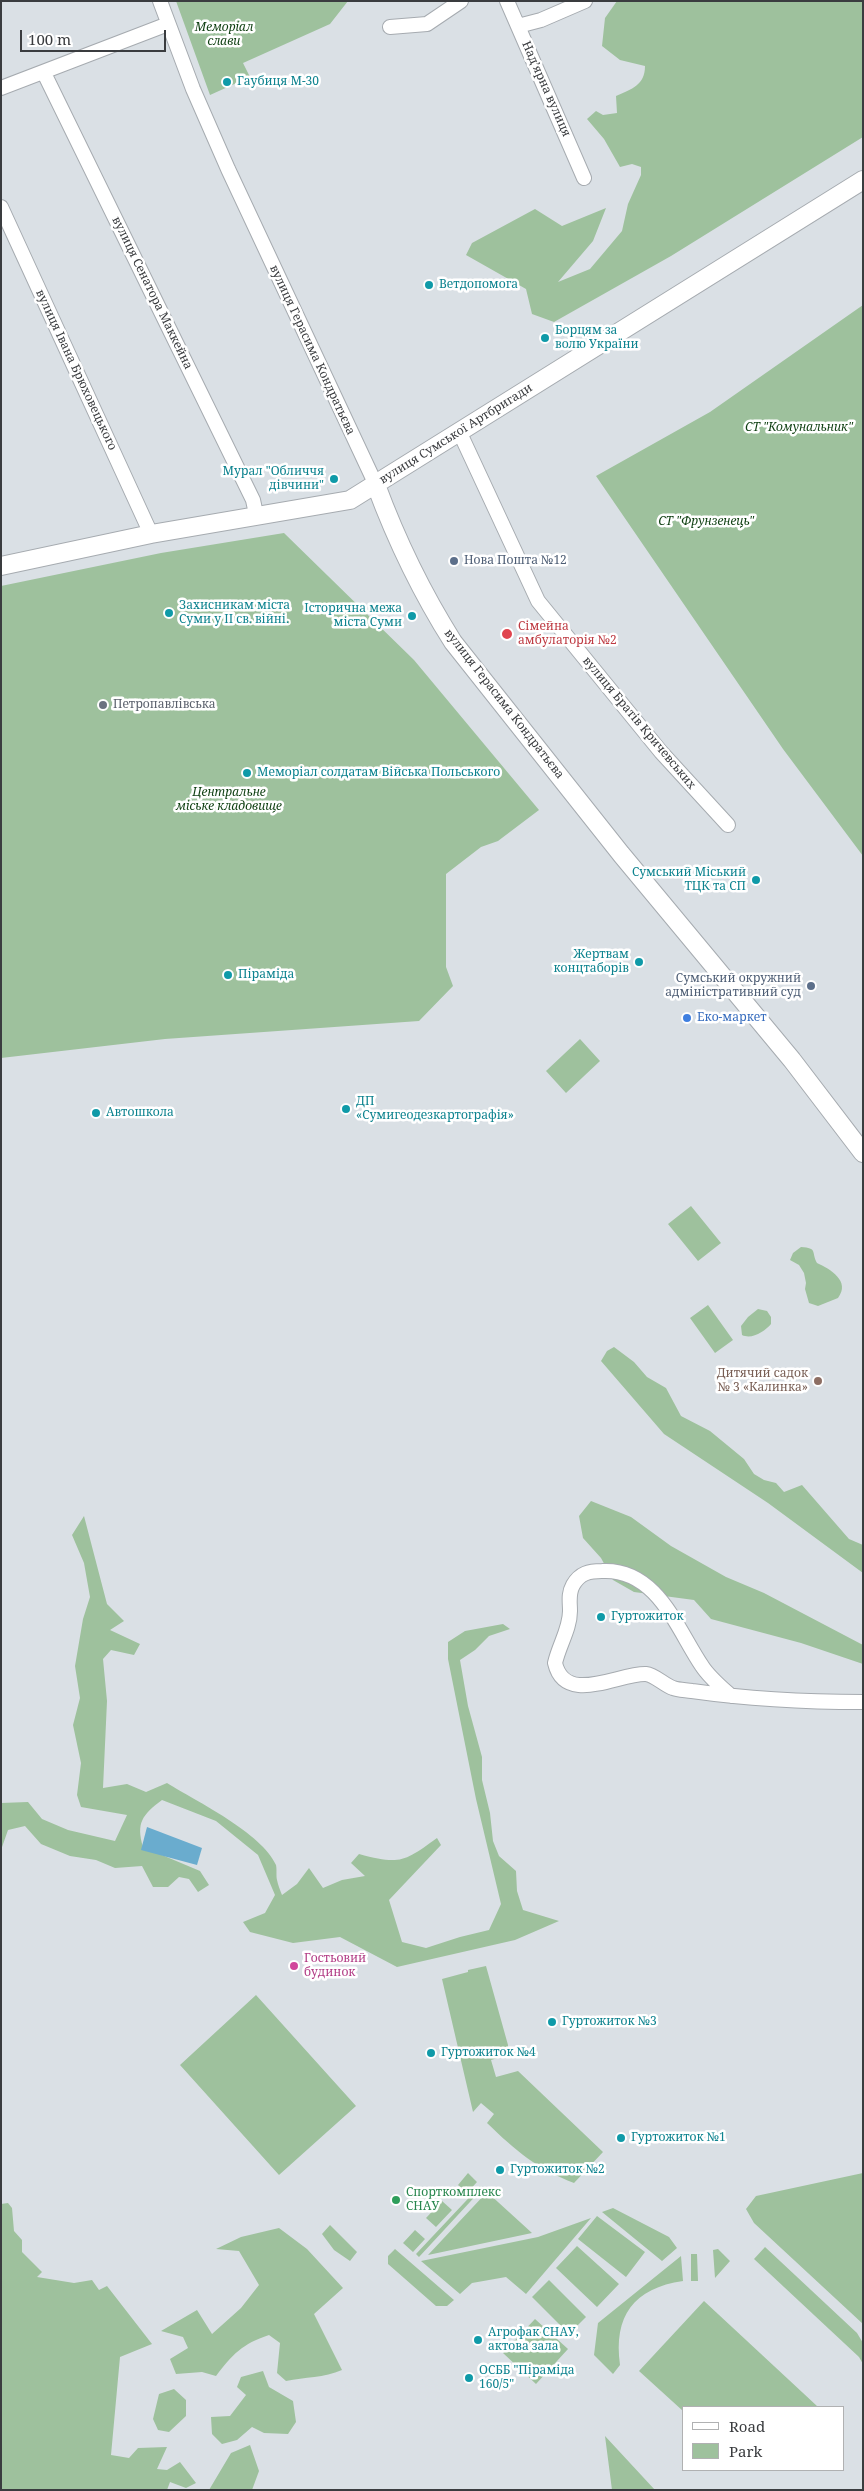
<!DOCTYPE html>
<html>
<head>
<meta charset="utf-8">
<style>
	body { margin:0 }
	#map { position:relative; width:864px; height:2491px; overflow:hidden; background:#dae0e5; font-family:"Noto Serif",serif }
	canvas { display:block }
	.frame { position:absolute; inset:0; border:2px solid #3a3c3f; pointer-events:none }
	.legend { position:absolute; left:682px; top:2406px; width:162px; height:65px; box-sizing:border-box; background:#fff; border:1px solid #b0b1b2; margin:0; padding:6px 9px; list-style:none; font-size:15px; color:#3a3c3f }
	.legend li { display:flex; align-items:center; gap:10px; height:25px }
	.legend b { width:25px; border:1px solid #b0b1b2 }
	.scale { position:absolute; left:20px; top:30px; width:146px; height:22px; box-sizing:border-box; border:2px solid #3a3c3f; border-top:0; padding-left:6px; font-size:15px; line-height:18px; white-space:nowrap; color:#3a3c3f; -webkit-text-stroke:4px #fff; paint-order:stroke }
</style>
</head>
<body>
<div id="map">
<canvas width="864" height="2491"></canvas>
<div class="frame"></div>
<ul class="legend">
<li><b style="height:6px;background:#fff"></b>Road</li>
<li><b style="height:14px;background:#9ec19d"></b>Park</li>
</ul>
<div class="scale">100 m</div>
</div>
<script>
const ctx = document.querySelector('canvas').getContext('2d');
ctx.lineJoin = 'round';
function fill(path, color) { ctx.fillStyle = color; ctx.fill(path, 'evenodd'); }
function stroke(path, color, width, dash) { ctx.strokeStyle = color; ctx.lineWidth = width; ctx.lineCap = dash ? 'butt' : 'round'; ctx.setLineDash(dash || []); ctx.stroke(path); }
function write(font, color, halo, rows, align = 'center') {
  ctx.font = font + ' "Noto Serif",serif'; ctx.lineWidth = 5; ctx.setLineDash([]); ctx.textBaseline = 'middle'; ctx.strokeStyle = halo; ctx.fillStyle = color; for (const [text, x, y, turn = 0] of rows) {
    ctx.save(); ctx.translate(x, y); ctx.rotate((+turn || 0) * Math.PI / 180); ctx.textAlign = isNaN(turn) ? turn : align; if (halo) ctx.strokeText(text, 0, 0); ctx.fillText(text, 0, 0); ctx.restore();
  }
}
const green = new Path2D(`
	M176 1H348L330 24 243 63 250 77 210 95Z
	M617 1H863V137L671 256 554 322 532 314 526 289 466 255 472 243 535 209 562 226 606 208 593 241 558 282 590 269 622 231 628 204 641 175V167L632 164 620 167 604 139 587 119 596 111 603 115 617 113 616 96C632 89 645 85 645 66L620 60 602 46 605 18Z
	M863 305V856L783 749 596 476 710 412Z
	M284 533 414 660 539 810 498 841 481 847 446 874V967L453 986 419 1021 165 1039 1 1058V586L161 553Z
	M580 1039 600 1061 566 1093 546 1071Z
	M691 1206 721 1243 698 1261 668 1224Z
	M801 1247C818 1248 811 1252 817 1263 830 1269 851 1281 838 1298L818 1306 809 1303 805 1289 806 1283 804 1273 799 1265 790 1260 793 1253Z
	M708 1305 733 1340 715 1353 690 1318Z
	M758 1309 767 1311 771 1317V1324C765 1331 752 1340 742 1335L741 1326 748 1317Z
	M614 1347 634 1362 647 1377 666 1388 681 1416 710 1431 744 1459 754 1474 764 1480 776 1483 784 1492 802 1485 849 1539 863 1545V1573L768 1503 664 1434 601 1361 607 1351Z
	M591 1501 631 1517 671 1546 726 1577 764 1593 863 1645V1664L801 1643 711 1619 694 1600 634 1592 613 1580 601 1558 583 1538 579 1516Z
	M84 1516 107 1604 124 1621 110 1630 140 1644 134 1655 111 1650 103 1659 107 1701 103 1788 127 1784 146 1792 167 1783C196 1801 262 1833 276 1865 277 1869 276 1876 277 1880 278 1885 280 1890 282 1895L297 1884 309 1868 323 1888 342 1880 365 1876 351 1863 359 1854C400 1865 404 1862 437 1838L441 1845 389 1900 402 1942 426 1948 460 1937 489 1930 501 1904 476 1799 448 1659V1642L465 1631 503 1624 510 1629 489 1636 475 1650 460 1660 468 1706 482 1757V1780L490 1813 493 1841 499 1856 516 1871 517 1891 523 1910 559 1921 515 1940 397 1967 340 1937 293 1943 250 1932 243 1922 265 1913 275 1895 258 1855 216 1821 162 1800C142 1815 136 1823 143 1847L200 1871 209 1885 198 1892 189 1879 179 1877 168 1887H153L142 1866 115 1868 96 1860 70 1856 41 1844 25 1826 8 1830 1 1850V1803L28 1802 42 1819 68 1830 115 1841 127 1815 81 1807 77 1795 81 1763 73 1725 80 1698 75 1666 83 1619 90 1597 84 1563 72 1535Z
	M486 1966 508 2045V2055L491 2060 496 2077 518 2071 603 2152 574 2183C536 2168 516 2151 487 2123L494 2114 481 2103 473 2112 442 1979 468 1972V1970Z
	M256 1995 356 2106 279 2175 180 2065Z
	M468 2173 477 2182 467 2193 458 2185Z
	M863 2173V2324L754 2223 746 2209 756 2196Z
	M480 2186 482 2189 419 2257 416 2254Z
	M487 2192 532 2233 428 2255Z
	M442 2201 452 2210 436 2227 426 2218Z
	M8 2203 12 2208 14 2231 22 2240V2252L42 2272 37 2277 74 2283 92 2280 99 2290 107 2286 152 2344 120 2357 111 2455 129 2458 138 2448 167 2447 157 2469 167 2470 180 2462 196 2483 186 2488 170 2482 167 2490H1V2204Z
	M613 2208 669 2237 677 2248 662 2261 602 2212Z
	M597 2216 645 2252 626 2277 578 2239Z
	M591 2218 526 2294 506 2277 472 2283 460 2294 421 2261 538 2237Z
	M330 2225 357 2252 350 2261 334 2250 322 2234Z
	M279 2228 307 2249 343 2288 314 2314 342 2370C324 2378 305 2377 286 2381L277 2373 280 2343 269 2335C242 2344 233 2354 216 2376L202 2372 176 2374 170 2359 188 2348 183 2337 161 2331 197 2310 212 2334 241 2308 259 2285 239 2251 216 2249 241 2237Z
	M415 2230 425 2239 413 2252 403 2243Z
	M577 2246 619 2284 597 2307 556 2268Z
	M765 2247 857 2333 863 2343V2364L859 2357 754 2259Z
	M395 2249 454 2300 447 2306H436L388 2264V2256Z
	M718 2249 730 2261 715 2278 713 2250Z
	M691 2254H697L698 2281H691Z
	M681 2256 683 2281C634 2288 613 2316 620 2365L613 2374 594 2355 598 2323Z
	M549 2280 586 2317 569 2334 532 2297Z
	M704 2301 817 2406 816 2407H683V2411L639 2371Z
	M535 2319 568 2349 536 2384 503 2353Z
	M263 2371 269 2387 293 2401 296 2422 288 2434 264 2433 252 2427 237 2440 222 2444 212 2434 211 2417 230 2416 246 2395 237 2387 241 2377Z
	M174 2389 186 2400V2416L169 2432 158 2430 153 2419 159 2394Z
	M605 2436 655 2490H612Z
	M250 2445 259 2471 252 2490H209L231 2453Z`);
const water = new Path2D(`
	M147 1827 202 1848 197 1865 141 1850Z`);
const minor = new Path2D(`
	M160 1 193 89 228 169 376 485
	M507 1 584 178
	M518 26 541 20 585 1
	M390 27 427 24 461 1
	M44 73 253 500 256 514
	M1 88 168 24
	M1 207 151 534
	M459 431 538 601 661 752 728 825
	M731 1696C721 1687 709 1677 702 1666 677 1629 657 1568 602 1571 589 1571 580 1573 573 1585 568 1594 570 1602 570 1611 570 1629 559 1645 555 1663 565 1706 619 1673 646 1674 655 1675 664 1685 673 1688 678 1690 686 1690 692 1691 749 1699 805 1702 863 1702`);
const major = new Path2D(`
	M376 485C396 539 422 593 453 642L621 854 792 1060 863 1153
	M1 566 151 534 350 500 863 180`);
const markers = [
	[227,82,5,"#0f9aa8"],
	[429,285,5,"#0f9aa8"],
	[545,338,5,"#0f9aa8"],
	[334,479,5,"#0f9aa8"],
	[454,561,5,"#5c6f8a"],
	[169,613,5,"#0f9aa8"],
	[412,616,5,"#0f9aa8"],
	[507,634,6,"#e0444e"],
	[103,705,5,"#6b7280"],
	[247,773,5,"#0f9aa8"],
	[756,880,5,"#0f9aa8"],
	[639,962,5,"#0f9aa8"],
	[228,975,5,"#0f9aa8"],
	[811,986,5,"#5c6f8a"],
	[687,1018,5,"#3f7fe0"],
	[346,1109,5,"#0f9aa8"],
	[96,1113,5,"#0f9aa8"],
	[818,1381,5,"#8d6e63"],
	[601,1617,5,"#0f9aa8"],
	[294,1966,5,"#d1479c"],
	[552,2022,5,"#0f9aa8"],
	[431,2053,5,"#0f9aa8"],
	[621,2138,5,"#0f9aa8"],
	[500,2170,5,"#0f9aa8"],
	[396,2200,5,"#2e9e5b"],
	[478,2340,5,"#0f9aa8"],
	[469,2378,5,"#0f9aa8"]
];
const parkNames = [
	["Меморіал",224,28],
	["слави",224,42],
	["СТ \"Комунальник\"",799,428],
	["СТ \"Фрунзенець\"",706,522],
	["Центральне",229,793],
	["міське кладовище",229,807]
];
const cultureNames = [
	["Гаубиця М-30",237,82],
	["Ветдопомога",439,285],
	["Борцям за",555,331],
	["волю України",555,345],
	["Мурал \"Обличчя",324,472,"right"],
	["дівчини\"",324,486,"right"],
	["Захисникам міста",179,606],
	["Суми у ІІ св. війні.",179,620],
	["Історична межа",402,609,"right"],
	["міста Суми",402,623,"right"],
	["Меморіал солдатам Війська Польського",257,773],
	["Сумський Міський",746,873,"right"],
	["ТЦК та СП",746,887,"right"],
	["Жертвам",629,955,"right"],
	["концтаборів",629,969,"right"],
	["Піраміда",238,975],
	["ДП",356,1102],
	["«Сумигеодезкартографія»",356,1116],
	["Автошкола",106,1113],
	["Гуртожиток",611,1617],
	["Гуртожиток №3",562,2022],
	["Гуртожиток №4",441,2053],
	["Гуртожиток №1",631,2138],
	["Гуртожиток №2",510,2170],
	["Агрофак СНАУ,",488,2333],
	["актова зала",488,2347],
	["ОСББ \"Піраміда",479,2371],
	["160/5\"",479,2385]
];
const streetNames = [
	["Надʼярна вулиця",546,89,66],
	["вулиця Сенатора Маккейна",152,293,64],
	["вулиця Герасима Кондратьєва",312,350,65],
	["вулиця Івана Брюховецького",76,370,65],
	["вулиця Сумської Артбригади",456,434,-32],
	["вулиця Герасима Кондратьєва",504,704,52],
	["вулиця Братів Кричевських",639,723,50]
];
const serviceNames = [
	["Нова Пошта №12",464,561],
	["Сумський окружний",801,979,"right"],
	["адміністративний суд",801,993,"right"]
];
const healthNames = [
	["Сімейна",518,627],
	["амбулаторія №2",518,641]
];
const worshipNames = [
	["Петропавлівська",113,705]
];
const shopNames = [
	["Еко-маркет",697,1018]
];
const educationNames = [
	["Дитячий садок",808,1374],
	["№ 3 «Калинка»",808,1388]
];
const hotelNames = [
	["Гостьовий",304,1959],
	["будинок",304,1973]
];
const leisureNames = [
	["Спорткомплекс",406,2193],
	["СНАУ",406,2207]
];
fill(green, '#9ec19d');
fill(water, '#6aacce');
stroke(minor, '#a6abb0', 16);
stroke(major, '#a6abb0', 20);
stroke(minor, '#fff', 14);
stroke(major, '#fff', 18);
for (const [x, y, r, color] of markers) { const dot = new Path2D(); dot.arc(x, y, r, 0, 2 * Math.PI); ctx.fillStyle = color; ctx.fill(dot); stroke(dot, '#fff', 2); }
write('italic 12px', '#0d3e10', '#fff', parkNames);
write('12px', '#0d838f', '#fff', cultureNames, 'left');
write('12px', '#3a3c3f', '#fff', streetNames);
write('12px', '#4e5e75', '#fff', serviceNames, 'left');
write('12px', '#be3a42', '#fff', healthNames, 'left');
write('12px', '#5b616d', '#fff', worshipNames, 'left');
write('12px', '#366cbe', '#fff', shopNames, 'left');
write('12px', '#785e54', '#fff', educationNames, 'right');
write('12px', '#b23c85', '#fff', hotelNames, 'left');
write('12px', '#27864d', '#fff', leisureNames, 'left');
</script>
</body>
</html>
